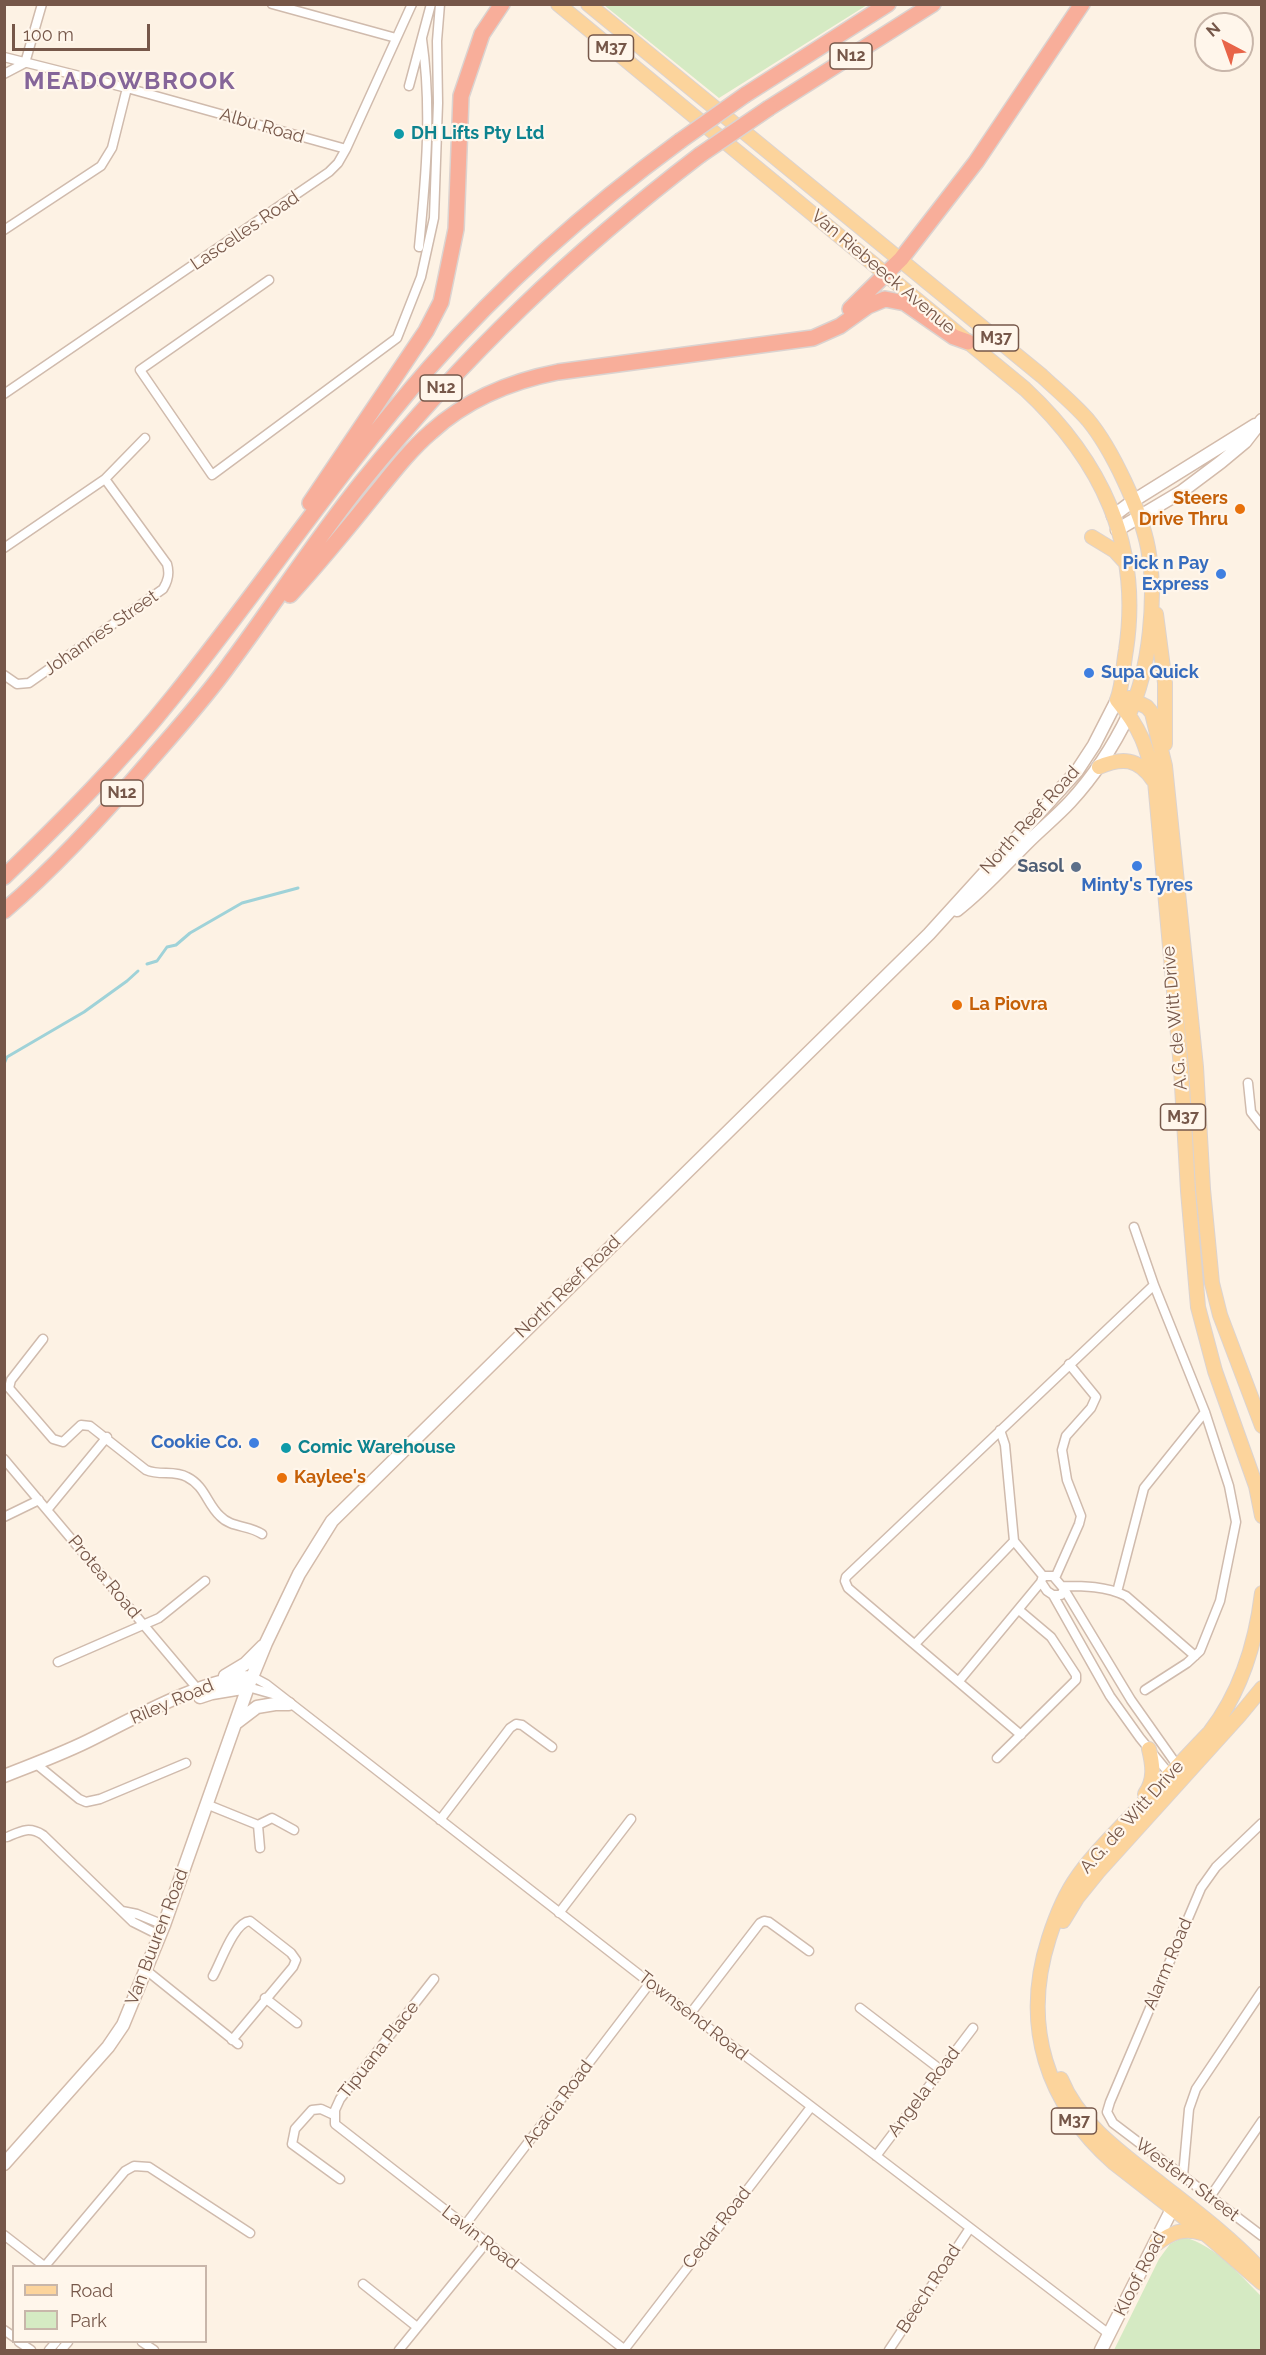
<!DOCTYPE html>
<html>
<head>
<meta charset="utf-8">
<style>
	body { margin:0 }
	#map { position:relative; width:1266px; height:2355px; overflow:hidden; background:#fdf2e4; font-family:Raleway,sans-serif }
	canvas { display:block }
	.frame { position:absolute; inset:0; border:6px solid #765749; pointer-events:none }
	.legend { position:absolute; left:12px; top:2265px; width:195px; height:78px; box-sizing:border-box; background:#fff6eb; border:2px solid #c8b6aa; margin:0; padding:8px 10px; list-style:none; font-size:18px; color:#765749 }
	.legend li { display:flex; align-items:center; gap:12px; height:30px }
	.legend b { width:30px; border:2px solid #c8b6aa }
	.north { position:absolute; left:1194px; top:12px; width:60px; height:60px; box-sizing:border-box; background:#fff6eb; border:2px solid #c8b6aa; border-radius:50%; rotate:319deg; font-size:16px; font-weight:700; line-height:24px; text-align:center; color:#765749 }
	.north::after { content:''; display:block; margin:auto; width:21px; height:27px; background:#e86448; clip-path:polygon(50% 0,100% 100%,50% 72%,0 100%) }
	.scale { position:absolute; left:12px; top:24px; width:138px; height:27px; box-sizing:border-box; border:3px solid #765749; border-top:0; padding-left:8px; font-size:18px; line-height:21px; white-space:nowrap; color:#765749; -webkit-text-stroke:4px #fff6eb; paint-order:stroke }
</style>
</head>
<body>
<div id="map">
<canvas width="1266" height="2355"></canvas>
<div class="frame"></div>
<ul class="legend">
<li><b style="height:8px;background:#fcd49c"></b>Road</li>
<li><b style="height:16px;background:#d5eac3"></b>Park</li>
</ul>
<div class="north">N</div>
<div class="scale">100 m</div>
</div>
<script>
const ctx = document.querySelector('canvas').getContext('2d');
ctx.lineJoin = 'round';
function fill(path, color) { ctx.fillStyle = color; ctx.fill(path, 'evenodd'); }
function stroke(path, color, width, dash) { ctx.strokeStyle = color; ctx.lineWidth = width; ctx.lineCap = dash ? 'butt' : 'round'; ctx.setLineDash(dash || []); ctx.stroke(path); }
function write(font, color, halo, rows, align = 'center') {
  ctx.font = font + ' Raleway,sans-serif'; ctx.lineWidth = 4.5; ctx.setLineDash([]); ctx.textBaseline = 'middle'; ctx.strokeStyle = halo; ctx.fillStyle = color; for (const [text, x, y, turn = 0] of rows) {
    ctx.save(); ctx.translate(x, y); ctx.rotate((+turn || 0) * Math.PI / 180); ctx.textAlign = isNaN(turn) ? turn : align; if (halo) ctx.strokeText(text, 0, 0); ctx.fillText(text, 0, 0); ctx.restore();
  }
}
const green = new Path2D(`
	M604 5H867L719 98Z
	M1184 2237C1216 2246 1239 2274 1261 2296V2350H1114L1159 2259 1170 2244Z`);
const stream = new Path2D(`
	M147 964 157 961 167 947 176 945 190 933 242 903 298 888
	M4 1064 7 1057 84 1012 127 981 138 971`);
const minor = new Path2D(`
	M272 4 396 38
	M4 57 127 88 346 149
	M4 74 25 63 42 4
	M409 86 431 4
	M4 230 101 166 112 148 127 88
	M419 247C426 176 432 109 422 39
	M269 280 140 370 212 475 397 338 421 277 434 218 438 103 437 41 440 4
	M4 394 329 172 338 163 346 149 412 4
	M4 548 105 479 145 438
	M4 675 17 684 29 683 163 589C168 581 170 574 167 564L105 479
	M1248 1083 1251 1112 1262 1126
	M1134 1227 1154 1285 1205 1412 1229 1486 1236 1522 1220 1601 1200 1651 1187 1663 1145 1690
	M43 1339 11 1380 9 1388 53 1439 63 1442 81 1425 90 1426 146 1470C160 1476 174 1470 187 1477 205 1486 207 1504 220 1516 231 1528 249 1525 262 1534
	M4 1459 201 1693
	M47 1510 107 1437
	M4 1517 39 1500
	M1014 1541 1043 1576
	M1055 1578 1079 1524 1081 1516 1067 1480 1062 1450 1066 1436 1091 1408 1096 1397 1069 1364
	M1062 1586C1084 1586 1106 1586 1126 1596L1195 1656
	M1064 1589 1131 1700 1179 1768
	M1117 1592 1144 1488 1205 1412
	M1053 1595H1061L1064 1589 1053 1576H1043L1041 1582 1047 1591 1053 1595 1110 1696 1140 1738 1172 1777
	M915 1644 1014 1541 1005 1445 1000 1430
	M58 1662 159 1618 205 1581
	M253 1677 266 1684 650 1983 1109 2334
	M959 1681 1041 1582
	M248 1687 276 1695
	M1021 1735 848 1588 845 1581 846 1577 1154 1285
	M997 1758 1076 1680V1675L1051 1637 1019 1610
	M35 1763 79 1799 86 1802 100 1799 186 1763
	M206 1804 258 1825
	M440 1820 510 1728 516 1724 522 1725 552 1747
	M1262 1823 1216 1867 1201 1888 1110 2102 1107 2112 1113 2123 1262 2236
	M258 1825 272 1818 294 1830
	M258 1825 260 1848
	M7 1837C21 1831 29 1826 43 1835L133 1922 159 1935
	M122 1911 137 1914 164 1925
	M559 1913 631 1819
	M146 1970 238 2044
	M213 1976C221 1962 234 1922 250 1921L291 1953 296 1960 293 1967 232 2040
	M434 1979 340 2099 335 2110V2124L625 2350
	M265 1998 297 2023
	M860 2008 941 2070
	M690 2014 760 1923 764 1921 769 1922 809 1951
	M334 2115 321 2109 312 2110 295 2129 292 2144 340 2179
	M876 2156 973 2028
	M1183 2176 1189 2109 1196 2089 1262 1991
	M1210 2197 1262 2121
	M465 2225 650 1983
	M4 2235 44 2266
	M45 2266 125 2171 134 2166 149 2167 250 2233
	M363 2284 417 2327
	M4 2330 14 2337
	M19 2342 31 2350
	M142 2342 154 2350
	M49 2350 56 2342
	M61 2350 68 2342
	M399 2350 486 2243
	M624 2350 811 2107
	M889 2350 970 2228`);
const secondary = new Path2D(`
	M1113 516 1133 501 1255 425
	M1117 530 1181 492 1221 462 1245 442 1262 420
	M957 910C983 890 1004 866 1027 843 1041 829 1057 816 1070 802 1095 775 1113 747 1129 714
	M225 1676 245 1664 263 1646
	M200 1697 212 1693 248 1687
	M236 1723 257 1707 275 1704H289
	M4 1776C34 1764 65 1753 94 1738 134 1718 209 1676 253 1677
	M4 2164 108 2047 123 2025 164 1925 248 1687 266 1643 299 1574 332 1521 929 934 1077 771 1094 745 1117 700
	M1101 2350 1176 2201`);
const primary = new Path2D(`
	M558 4 1025 389C1101 460 1142 544 1126 650 1123 666 1123 685 1117 700 1141 729 1146 745 1155 781L1181 1068 1188 1191 1198 1307 1215 1371 1256 1486 1262 1516
	M588 4 1042 376C1057 390 1074 404 1088 420 1112 449 1141 511 1148 548 1157 596 1150 670 1129 714
	M1092 537 1115 551 1126 563
	M1156 614 1165 683V744
	M1129 698 1147 707 1152 713 1165 766 1196 1067 1203 1189 1212 1283 1220 1315 1262 1426
	M1099 767C1122 757 1138 758 1153 780
	M1262 1593C1256 1642 1240 1693 1210 1732 1182 1761 1156 1789 1129 1818 1111 1837 1092 1855 1078 1876 1065 1894 1056 1916 1049 1938 1021 2025 1046 2103 1114 2163L1209 2237 1262 2283
	M1145 1794C1155 1780 1153 1765 1149 1749
	M1063 1921 1077 1898 1098 1872 1239 1716 1262 1688
	M1061 2079C1079 2124 1124 2155 1161 2184 1194 2210 1229 2236 1258 2267
	M1156 2244C1171 2233 1183 2227 1202 2233`);
const motorway = new Path2D(`
	M745 95 888 4
	M769 108 933 4
	M850 309 901 259 976 162 1082 4
	M310 503 426 331 441 302 456 229 461 96 482 34 502 4
	M290 595C320 562 348 528 376 493 393 472 410 450 431 432 466 400 512 381 558 372L813 338 840 326 868 306 885 299 905 303 954 337 968 342
	M4 877C64 819 122 761 173 697 261 588 338 472 430 367 504 283 590 207 680 141
	M4 911C58 865 106 812 152 758 179 727 207 696 231 662 275 603 316 539 362 482 464 356 572 253 700 155`);
const motorwayBridge = new Path2D(`
	M680 141 745 95
	M700 155 769 108`);
const markers = [
	[399,134,6,"#0f9aa8"],
	[1240,509,6,"#e8710a"],
	[1221,574,6,"#3f7fe0"],
	[1089,673,6,"#3f7fe0"],
	[1137,866,6,"#3f7fe0"],
	[1076,867,6,"#5c6f8a"],
	[957,1005,6,"#e8710a"],
	[254,1443,6,"#3f7fe0"],
	[286,1448,6,"#0f9aa8"],
	[282,1478,6,"#e8710a"]
];
const shields = [
	[611,48,45],
	[851,56,42],
	[996,338,45],
	[441,388,42],
	[122,793,42],
	[1183,1117,45],
	[1074,2121,45]
];
const shieldNames = [
	["M37",611,48],
	["N12",851,56],
	["M37",996,338],
	["N12",441,388],
	["N12",122,793],
	["M37",1183,1117],
	["M37",1074,2121]
];
const streetNames = [
	["Albu Road",262,126,16],
	["Lascelles Road",245,231,-34],
	["Van Riebeeck Avenue",883,272,40],
	["Johannes Street",101,633,-35],
	["North Reef Road",1030,820,-48],
	["A.G. de Witt Drive",1175,1018,-95],
	["North Reef Road",568,1287,-44],
	["Protea Road",104,1577,50],
	["Riley Road",172,1702,-23],
	["A.G. de Witt Drive",1132,1817,-48],
	["Van Buuren Road",157,1937,-69],
	["Alarm Road",1168,1964,-67],
	["Townsend Road",693,2016,38],
	["Tipuana Place",379,2050,-52],
	["Angela Road",924,2092,-53],
	["Acacia Road",558,2104,-53],
	["Western Street",1187,2180,37],
	["Cedar Road",717,2228,-52],
	["Lavin Road",480,2238,38],
	["Kloof Road",1140,2274,-63],
	["Beech Road",929,2289,-57]
];
const cultureNames = [
	["DH Lifts Pty Ltd",411,134],
	["Comic Warehouse",298,1448]
];
const foodNames = [
	["Steers",1228,499,"right"],
	["Drive Thru",1228,520,"right"],
	["La Piovra",969,1005],
	["Kaylee's",294,1478]
];
const shopNames = [
	["Pick n Pay",1209,564],
	["Express",1209,585],
	["Supa Quick",1101,673,"left"],
	["Minty's Tyres",1137,886,"center"],
	["Cookie Co.",242,1443]
];
const serviceNames = [
	["Sasol",1064,867]
];
const districtNames = [
	["MEADOWBROOK",130,82]
];
fill(green, '#d5eac3');
stroke(stream, '#9fd2d8', 3);
stroke(minor, '#d0bbad', 11);
stroke(secondary, '#d3bbab', 15);
stroke(primary, '#dbd3d0', 16);
stroke(motorway, '#dbd3d0', 18);
stroke(minor, '#fff', 8);
stroke(secondary, '#fff', 12);
stroke(primary, '#fcd49c', 14);
stroke(motorway, '#f8ae9a', 15);
stroke(motorwayBridge, '#dbd3d0', 18, []);
stroke(motorwayBridge, '#f8ae9a', 15);
for (const [x, y, r, color] of markers) { const dot = new Path2D(); dot.arc(x, y, r, 0, 2 * Math.PI); ctx.fillStyle = color; ctx.fill(dot); stroke(dot, '#fff6eb', 2); }
for (const [x, y, w] of shields) { const box = new Path2D(); box.roundRect(x - w / 2, y - 13, w, 26, 4.5); ctx.fillStyle = '#fff6eb'; ctx.fill(box); stroke(box, '#765749', 1.5); }
write('bold 16px', '#765749', null, shieldNames);
write('18px', '#765749', '#fff6eb', streetNames);
write('bold 18px', '#0d838f', '#fff6eb', cultureNames, 'left');
write('bold 18px', '#c56008', '#fff6eb', foodNames, 'left');
write('bold 18px', '#366cbe', '#fff6eb', shopNames, 'right');
write('bold 18px', '#4e5e75', '#fff6eb', serviceNames, 'right');
ctx.letterSpacing = '1.5px';
write('bold 24px', '#856599', '#fff6eb', districtNames);
ctx.letterSpacing = '0px';
</script>
</body>
</html>
